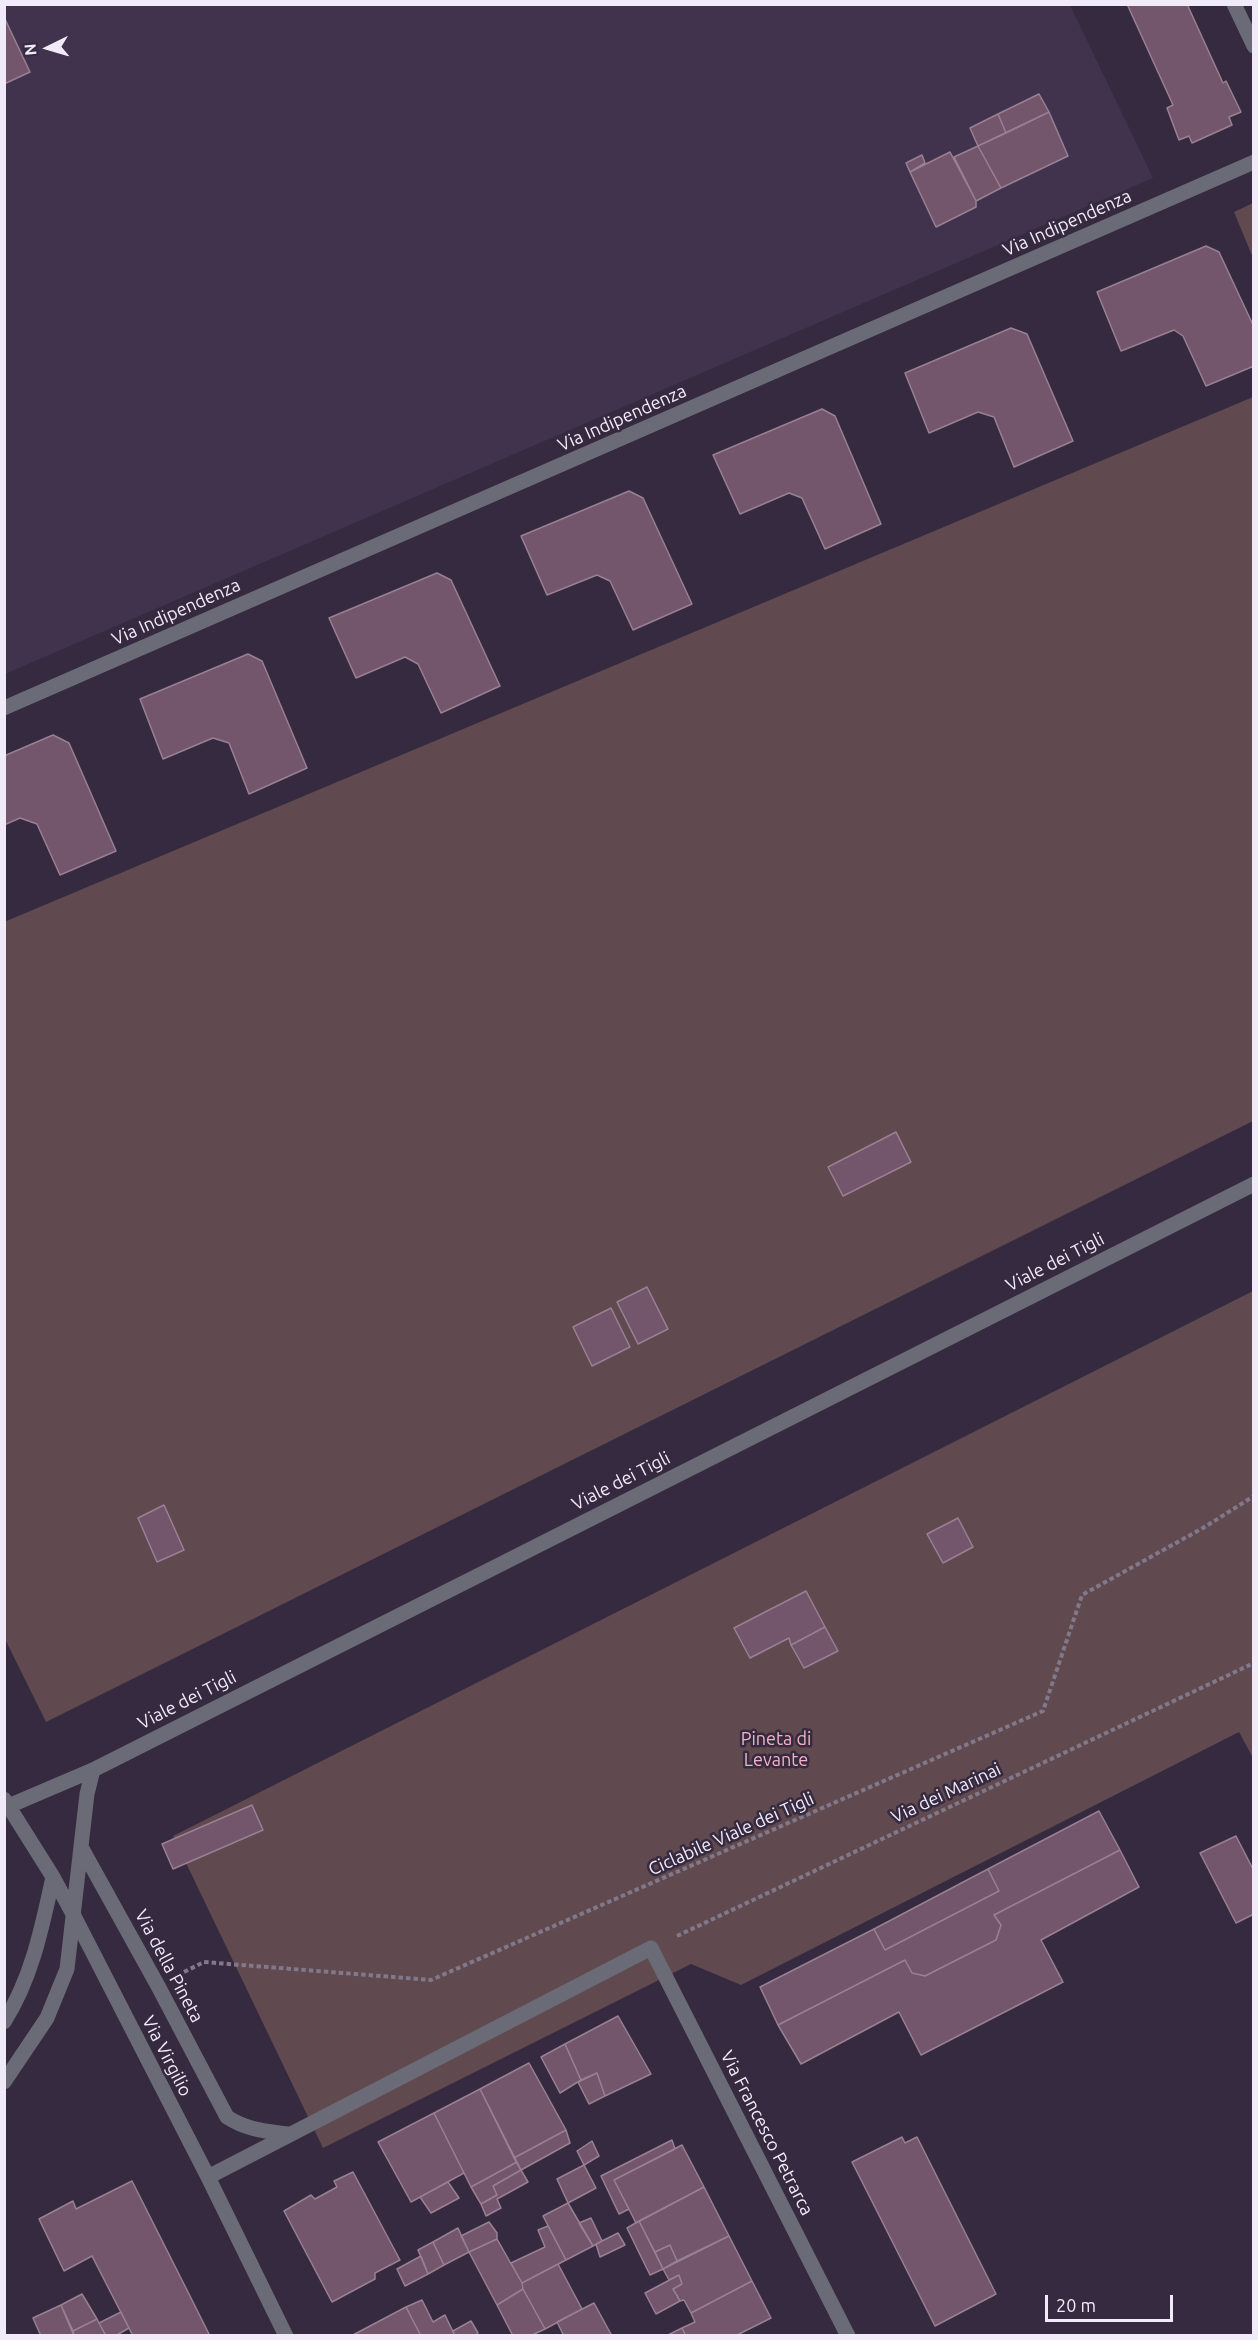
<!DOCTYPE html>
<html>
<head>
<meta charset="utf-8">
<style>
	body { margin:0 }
	#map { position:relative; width:1258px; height:2340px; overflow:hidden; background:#352a3f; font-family:Ubuntu,sans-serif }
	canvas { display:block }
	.frame { position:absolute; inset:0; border:6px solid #f1eaf8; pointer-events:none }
	.north { position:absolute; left:18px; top:18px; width:60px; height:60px; -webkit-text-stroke:4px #352a3f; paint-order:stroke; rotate:265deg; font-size:16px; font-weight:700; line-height:24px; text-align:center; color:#f1eaf8 }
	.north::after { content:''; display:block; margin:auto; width:21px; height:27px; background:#f1eaf8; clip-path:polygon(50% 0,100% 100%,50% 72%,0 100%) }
	.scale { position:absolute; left:1045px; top:2295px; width:128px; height:27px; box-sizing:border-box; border:3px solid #f1eaf8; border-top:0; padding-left:8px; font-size:18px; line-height:21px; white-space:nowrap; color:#f1eaf8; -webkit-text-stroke:4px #352a3f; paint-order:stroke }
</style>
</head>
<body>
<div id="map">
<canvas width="1258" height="2340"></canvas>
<div class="frame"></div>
<div class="north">N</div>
<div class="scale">20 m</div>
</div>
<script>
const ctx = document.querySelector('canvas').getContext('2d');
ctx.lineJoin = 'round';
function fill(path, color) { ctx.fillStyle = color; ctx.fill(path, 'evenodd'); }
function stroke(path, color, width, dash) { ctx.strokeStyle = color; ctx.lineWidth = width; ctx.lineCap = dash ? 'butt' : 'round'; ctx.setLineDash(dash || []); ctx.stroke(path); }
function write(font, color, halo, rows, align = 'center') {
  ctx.font = font + ' Ubuntu,sans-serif'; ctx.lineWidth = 5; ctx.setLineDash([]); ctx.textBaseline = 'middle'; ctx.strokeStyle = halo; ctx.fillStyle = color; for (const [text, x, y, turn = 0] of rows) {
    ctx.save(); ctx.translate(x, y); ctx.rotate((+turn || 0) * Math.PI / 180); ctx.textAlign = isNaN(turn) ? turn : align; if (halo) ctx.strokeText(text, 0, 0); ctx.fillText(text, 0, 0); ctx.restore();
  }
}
const built = new Path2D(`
	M5 5H1070L1153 178 5 674Z`);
const green = new Path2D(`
	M1253 203V258L1234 212Z
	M1253 397V1121L46 1722 5 1639 4 922Z
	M1253 1291V1758L1239 1732 741 1985 691 1964 323 2148 173 1836Z`);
const building = new Path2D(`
	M1127 4H1187L1223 83 1226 81 1241 112 1229 117 1232 125 1192 143 1189 136 1179 140 1167 108 1173 105Z
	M4 17 30 72 4 84Z
	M1039 94 1049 112 1006 133 998 114Z
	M1049 112 1068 156 1001 188 978 146Z
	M998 114 1006 133 978 146 970 128Z
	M978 146 1001 188 976 201 954 157Z
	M950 152 976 201V207L936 227 910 172Z
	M922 155 925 163 910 172 906 163Z
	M1206 246 1219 252 1254 327V366L1206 386 1183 336 1174 330 1121 351 1097 292Z
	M1011 328 1027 334 1073 441 1014 467 994 417 978 412 929 433 905 373Z
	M822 409 835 416 881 524 825 549 802 498 789 493 740 514 713 455Z
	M629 491 643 498 692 604 633 630 610 581 597 575 547 595 521 536Z
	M437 573 451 580 500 686 441 713 418 664 405 657 356 678 329 618Z
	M248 654 262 661 307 768 249 794 229 743 213 738 163 759 140 699Z
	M53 735 69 743 116 851 60 875 37 824 20 818 4 825V756Z
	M896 1132 911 1162 843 1196 828 1167Z
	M647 1287 668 1329 638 1344 617 1302Z
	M611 1308 630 1347 592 1366 573 1327Z
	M164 1505 184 1550 157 1562 138 1518Z
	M958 1518 973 1547 943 1563 927 1534Z
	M806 1591 825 1627 791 1645 789 1638 750 1658 734 1628Z
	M825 1627 838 1651 804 1668 791 1645Z
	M252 1805 263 1830 173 1869 162 1844Z
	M1099 1811 1120 1850 994 1915 1001 1925 996 1940 925 1976 912 1973 905 1960 778 2025 760 1987 874 1929 885 1950 999 1891 988 1869Z
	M1236 1836 1254 1871V1914L1236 1923 1200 1853Z
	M1120 1850 1139 1887 1041 1940 1063 1982 921 2055 899 2012 801 2064 778 2025 905 1960 912 1973 925 1976 996 1940 1001 1925 994 1915Z
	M988 1869 999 1891 885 1950 874 1929Z
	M618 2016 651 2074 605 2096 597 2073 581 2080 565 2044Z
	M565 2044 581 2080 560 2093 541 2057Z
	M529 2063 566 2130 514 2158 480 2089Z
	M597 2073 605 2096 589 2104 578 2082Z
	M480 2089 517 2162 471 2187 434 2113Z
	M434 2113 464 2173 411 2202 378 2142Z
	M566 2130 570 2143 521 2170 514 2158Z
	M902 2137 905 2143 917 2137 996 2294 935 2326 852 2162Z
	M672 2140 675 2149 614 2180 629 2209 619 2214 601 2176Z
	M592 2141 599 2156 584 2165 577 2151Z
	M682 2145 704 2187 636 2223 614 2180Z
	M517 2162 521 2170 493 2186 497 2195 481 2204 471 2187Z
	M584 2165 596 2188 568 2203 557 2179Z
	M521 2170 528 2182 497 2199 501 2208 486 2216 481 2204 497 2195 493 2186Z
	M353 2172 400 2260 375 2273V2279L332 2302 284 2211 311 2195 315 2199 337 2187 334 2181Z
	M132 2181 190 2296 210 2336H133L92 2256 64 2271 39 2219 73 2201 76 2209Z
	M448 2182 459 2198 431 2213 420 2197Z
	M704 2187 729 2236 677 2261 670 2245 655 2252 639 2221Z
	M568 2203 593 2246 566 2260 543 2216Z
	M591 2218 602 2241 593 2246 579 2223Z
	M639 2221 663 2269 650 2275 627 2228Z
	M489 2222 497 2233V2239L469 2252 461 2236Z
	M548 2226 566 2260 522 2283 511 2263 545 2247 538 2230Z
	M458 2228 469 2252 444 2265 433 2242Z
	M618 2233 625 2245 600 2257 596 2244Z
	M729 2236 752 2281 691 2313 684 2300 680 2301 673 2289 682 2284 679 2275 669 2280 663 2269Z
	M497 2239 522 2283 523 2289 497 2305 469 2252Z
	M433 2242 444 2265 428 2274 418 2250Z
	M670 2245 677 2261 663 2269 655 2252Z
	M421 2256 428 2274 405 2286 397 2269Z
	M558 2264 582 2309 545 2329 523 2289 522 2283Z
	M679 2275 682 2284 673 2289 680 2301 656 2314 645 2293Z
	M752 2281 771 2318 735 2336H686L682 2328 695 2322 691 2313Z
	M523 2289 545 2329 530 2336H513L497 2305Z
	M82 2294 97 2319 73 2331 61 2305Z
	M422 2300 433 2322 445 2315 455 2336H421L406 2307Z
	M594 2303 612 2336H564L557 2322Z
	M61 2305 74 2336H41L33 2318Z
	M406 2307 421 2336H351Z
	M121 2312 129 2328 115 2336H106L99 2323Z
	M97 2319 106 2336H74L73 2331Z
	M471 2321 478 2333 475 2336H455L453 2331Z
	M682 2328 686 2336H666Z`);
const path = new Path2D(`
	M677 1936 1254 1663
	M184 1972 204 1962 431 1980 1043 1711 1082 1595 1203 1528 1254 1496`);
const minor = new Path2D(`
	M1234 4 1254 46
	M4 708 1254 162
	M4 1799 53 1877 74 1916 208 2177 286 2336
	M4 1808 93 1770 1254 1184
	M81 1847 158 1986 227 2117C247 2130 265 2131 288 2134
	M4 2022C32 1978 42 1927 53 1877
	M4 2082 47 2018 67 1969 87 1794 93 1770
	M208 2177 651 1948 848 2336`);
const streetNames = [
	["Via Indipendenza",1067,223,-24],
	["Via Indipendenza",622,418,-24],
	["Via Indipendenza",176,612,-24],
	["Viale dei Tigli",1055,1262,-27],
	["Viale dei Tigli",621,1481,-27],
	["Viale dei Tigli",187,1700,-27],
	["Via dei Marinai",946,1793,-25],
	["Ciclabile Viale dei Tigli",731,1834,-24],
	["Via della Pineta",169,1966,62],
	["Via Virgilio",167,2056,63],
	["Via Francesco Petrarca",767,2133,63]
];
const parkNames = [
	["Pineta di",776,1739],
	["Levante",776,1760]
];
fill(built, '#41334e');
fill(green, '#60494f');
fill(building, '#73566c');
stroke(building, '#998093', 1.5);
stroke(path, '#81788a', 4, [4.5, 3]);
stroke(minor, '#6a6b76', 15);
write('18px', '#f1eaf8', '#352a3f', streetNames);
write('18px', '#f5b2c4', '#352a3f', parkNames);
</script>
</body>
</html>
